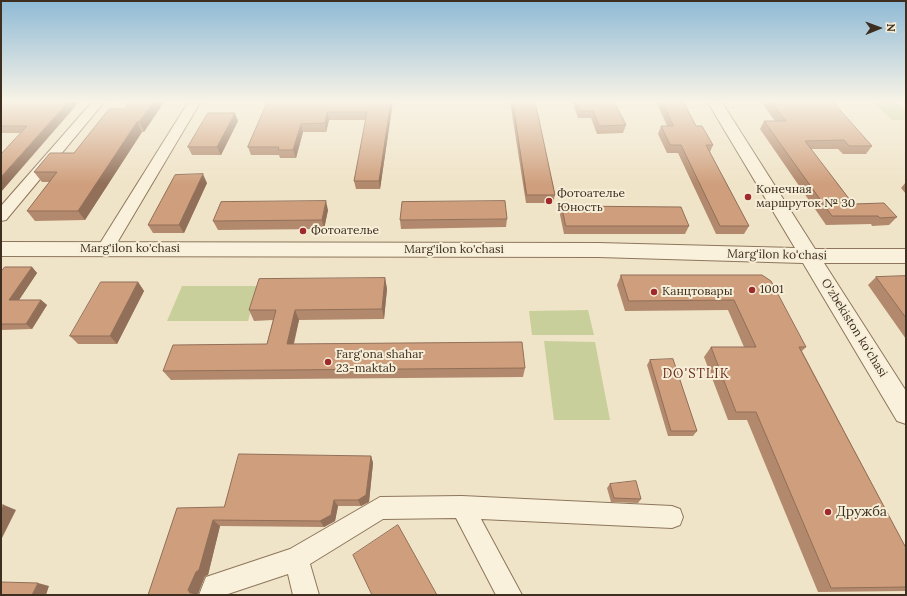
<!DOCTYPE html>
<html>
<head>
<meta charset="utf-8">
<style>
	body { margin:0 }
	#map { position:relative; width:907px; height:596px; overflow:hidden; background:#f0e4c8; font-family:Lora,serif }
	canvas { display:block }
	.frame { position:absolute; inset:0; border:2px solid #3d2e20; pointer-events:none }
	.north { position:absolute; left:859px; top:8px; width:40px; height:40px; -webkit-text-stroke:3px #f7eed8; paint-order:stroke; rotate:89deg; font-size:11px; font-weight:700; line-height:16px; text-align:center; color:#3d2e20 }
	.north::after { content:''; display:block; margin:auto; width:14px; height:18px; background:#3d2e20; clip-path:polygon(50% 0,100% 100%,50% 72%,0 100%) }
</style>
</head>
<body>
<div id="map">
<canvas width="907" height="596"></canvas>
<div class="frame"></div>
<div class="north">N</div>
</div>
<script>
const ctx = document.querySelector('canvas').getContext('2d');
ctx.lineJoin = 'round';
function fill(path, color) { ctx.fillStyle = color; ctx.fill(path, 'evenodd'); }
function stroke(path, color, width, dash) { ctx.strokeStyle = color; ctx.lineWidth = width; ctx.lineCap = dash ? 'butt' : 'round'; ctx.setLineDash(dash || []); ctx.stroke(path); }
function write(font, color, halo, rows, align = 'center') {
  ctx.font = font + ' Lora,serif'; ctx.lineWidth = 4; ctx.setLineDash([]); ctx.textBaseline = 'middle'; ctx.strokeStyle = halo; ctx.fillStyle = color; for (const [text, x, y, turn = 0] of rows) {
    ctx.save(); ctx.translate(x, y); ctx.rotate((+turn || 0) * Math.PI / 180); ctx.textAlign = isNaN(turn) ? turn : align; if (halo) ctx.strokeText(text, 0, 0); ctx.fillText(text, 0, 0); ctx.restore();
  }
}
const green = new Path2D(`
	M872 101H894L906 111V120H892Z
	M182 286H258L248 321H167Z
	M588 310 594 335H532L529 311Z
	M544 341 595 342 610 420H554Z`);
const minor = new Path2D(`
	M93 101H105L6 220 1 221V206Z
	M189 101H201L111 253 105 255 99 253 97 249 99 245Z
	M462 496 672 506 680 509 683 517 680 525 672 528 481 519 522 595H496L456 518 383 519 310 564 319 595H293L288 574 225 595H199L206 577 290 549 380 497Z`);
const tertiary = new Path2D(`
	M707 101H721L815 249H906V263H824L906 391V424L897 421 803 263 598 257 1 256V242L598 243 795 248Z`);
const wall = new Path2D(`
	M1 101H80L20 133H1Z
	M130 101 144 132H142L85 220 35 221 27 211 50 182H42L34 172 74 153 124 109Z
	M268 101H393L380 189H356L354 181 366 120H329L326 132H303L296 158H280L279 155H251L248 147Z
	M510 101H535L555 195 553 203H526Z
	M574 101H576L626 125 623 133 597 134 591 118H578L573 104Z
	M656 101H683L696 126 713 145 710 152 749 226 744 234H716L678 153H667L658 134 661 126H667Z
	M760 101H798L800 102 872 146 866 154H843L838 149H811L853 204 897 217 889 225 872 226 871 224 826 225 760 129 764 121H775Z
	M238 121 221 155H192L188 147Z
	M906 182V194L901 188Z
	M207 183 184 233H153L148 225Z
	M562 206 689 226 685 234H564L560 215Z
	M328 210 324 229 218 230 213 221Z
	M507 219 506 227 401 229 400 220Z
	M32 267 37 273 19 300H41L47 305 32 329 1 330V272Z
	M621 275H762L806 347 802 351 906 548V591L818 592 747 420H728L704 357 711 347H744L728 310 625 311 617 285Z
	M906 276V339L868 285 876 277Z
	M385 278 387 289 384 319 299 320 294 344 525 368 523 377 171 380 163 371 267 344 273 320 254 321 249 310Z
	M138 282 144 291 117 344H78L70 336Z
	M650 360 697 431 693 436H668L647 365Z
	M371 456 373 463 369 502 361 506H338L335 521 324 527 220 526 208 575 205 576 198 594 199 595H148L224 507Z
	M610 484 641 499 638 503 611 502 607 488Z`);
const shadedWall = new Path2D(`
	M69 101H80L1 192V177Z
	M154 101H165L144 132 139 122Z
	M391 101H393L380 189 379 181Z
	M327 112 329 120 326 132 325 123Z
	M235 113 238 121 221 155 217 147Z
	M137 122 142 132 85 220 78 211Z
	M301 124 303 132 296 158 293 150Z
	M203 174 207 183 184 233 179 225Z
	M326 201 328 210 324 229 322 220Z
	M32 267 37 273 15 306 9 300Z
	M385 278 387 289 384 319 382 309Z
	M138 282 144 291 117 344 110 336Z
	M41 300 47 305 32 329 26 324Z
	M295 310 299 320 291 354 287 344Z
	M371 456 373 463 369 502 361 506 358 500Z
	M334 500 338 506 335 521 324 527 320 521Z
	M4 505 16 510 1 540V510Z
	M213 520 220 526 208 575 205 576 198 594 199 595H192L188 590Z
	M38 583 49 586 46 595H32Z`);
const building = new Path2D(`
	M1 101H69L1 177V154L27 126H1Z
	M130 101H154L139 122H137L78 211H27L57 172H34L50 153H74L109 109H124Z
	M268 101H391L379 181H354L367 112H327L325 123 301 124 293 150H278L279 147H248Z
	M513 101H535L555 195H527Z
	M576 101H614L626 125 599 126 593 111H580Z
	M662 101H683L696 126H702L713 145H706L749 226H720L681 145H670L661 126H673Z
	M770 101H798L800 102H833L872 146H849L844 140 805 141 853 204 884 203 897 217 880 218 878 216H832L764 121H786Z
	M208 113H235L217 147H188Z
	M203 174 179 225H148L175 175Z
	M326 201 322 220 213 221 221 202Z
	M505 201 507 219 400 220 402 202Z
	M562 206 681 207 689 226H566Z
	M5 267H32L9 300H41L26 324H1V272Z
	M621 275H762L771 281 806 347H799L906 548V587L831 588 756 412H736L711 347H756L734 300 629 301Z
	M906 276V318L876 277Z
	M385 278 382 309 295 310 287 344 522 342 525 368 163 371 173 345 267 344 276 310H249L259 279Z
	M101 282H138L110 336H70Z
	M673 359 697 431H671L650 360Z
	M239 454 371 456 366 495 358 500H334L331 515 320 521 213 520 199 570 196 572 188 590 190 593H193L192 595H148L177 508 224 507Z
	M636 481 641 499 614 498 610 484Z
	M1 505H4L1 510Z
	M398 525 437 595H372L353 555Z
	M1 582 38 583 32 595H1Z`);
const markers = [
	[748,197,4,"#9e2a2b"],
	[549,201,4,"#9e2a2b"],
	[303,231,4,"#9e2a2b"],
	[752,290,4,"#9e2a2b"],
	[654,292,4,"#9e2a2b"],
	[328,362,4,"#9e2a2b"],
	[828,512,4,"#9e2a2b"]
];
const poiNames = [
	["Конечная",756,190],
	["маршруток № 30",756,204],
	["Фотоателье",557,194],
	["Юность",557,208],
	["Фотоателье",311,231],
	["1001",760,290],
	["Канцтовары",662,292],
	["Farg'ona shahar",336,355],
	["23-maktab",336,369]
];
const streetNames = [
	["Marg'ilon ko'chasi",130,249],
	["Marg'ilon ko'chasi",454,250],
	["Marg'ilon ko'chasi",777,255,1],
	["O'zbekiston ko'chasi",854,328,58]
];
const neighbourhoodNames = [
	["DO'STLIK",696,374]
];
const nearPoinames = [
	["Дружба",836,512]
];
fill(green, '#c9cf9b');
stroke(minor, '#8d765c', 2);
stroke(tertiary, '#8d765c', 2);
fill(minor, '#faf1dc');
fill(tertiary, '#faf1dc');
fill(wall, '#b2896c');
fill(shadedWall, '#916f58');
fill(building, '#cf9f7d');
stroke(building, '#916f58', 1);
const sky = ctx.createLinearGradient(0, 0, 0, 184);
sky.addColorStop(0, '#8fbad6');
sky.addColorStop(0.55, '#f8f3e6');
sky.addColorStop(1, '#f8f3e600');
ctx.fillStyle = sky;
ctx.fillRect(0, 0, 907, 184);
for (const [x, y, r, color] of markers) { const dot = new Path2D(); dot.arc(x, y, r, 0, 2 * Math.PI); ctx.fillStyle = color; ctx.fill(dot); stroke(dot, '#f7eed8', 1.5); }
write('12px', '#3d2e20', '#f7eed8', poiNames, 'left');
write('12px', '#3d2e20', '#f7eed8', streetNames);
ctx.letterSpacing = '1px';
write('13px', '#6b2e1e', '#f7eed8', neighbourhoodNames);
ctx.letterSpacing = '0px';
write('14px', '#3d2e20', '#f7eed8', nearPoinames, 'left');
</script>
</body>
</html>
